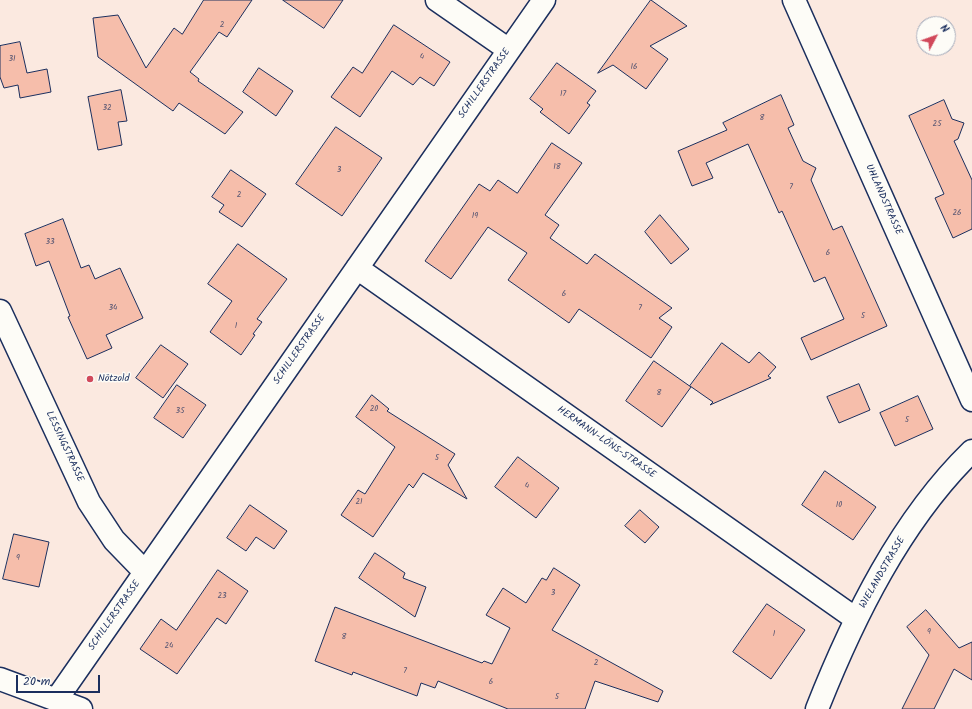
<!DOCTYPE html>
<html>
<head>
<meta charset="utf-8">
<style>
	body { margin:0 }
	#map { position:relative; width:972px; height:709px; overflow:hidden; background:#fbe9e0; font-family:Kalam,sans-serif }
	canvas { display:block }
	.north { position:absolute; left:916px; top:16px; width:40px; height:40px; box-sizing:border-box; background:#fdfcf7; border:1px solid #a3aaba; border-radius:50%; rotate:49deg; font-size:11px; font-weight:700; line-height:16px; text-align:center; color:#1b2f5e }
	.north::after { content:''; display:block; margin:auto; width:14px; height:18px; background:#d1495b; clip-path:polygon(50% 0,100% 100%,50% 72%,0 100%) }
	.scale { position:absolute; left:16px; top:675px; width:84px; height:18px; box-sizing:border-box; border:2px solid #1b2f5e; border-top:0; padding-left:5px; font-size:12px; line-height:14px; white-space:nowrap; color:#1b2f5e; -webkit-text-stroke:3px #fdfcf7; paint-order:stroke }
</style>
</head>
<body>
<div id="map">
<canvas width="972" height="709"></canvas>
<div class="north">N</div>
<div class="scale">20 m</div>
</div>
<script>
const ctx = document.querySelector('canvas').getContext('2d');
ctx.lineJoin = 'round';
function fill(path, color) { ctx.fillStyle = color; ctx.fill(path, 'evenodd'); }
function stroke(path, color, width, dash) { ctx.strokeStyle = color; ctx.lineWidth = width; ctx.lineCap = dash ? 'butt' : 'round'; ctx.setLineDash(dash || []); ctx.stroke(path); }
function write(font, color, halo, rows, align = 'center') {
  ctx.font = font + ' Kalam,sans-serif'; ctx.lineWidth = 3; ctx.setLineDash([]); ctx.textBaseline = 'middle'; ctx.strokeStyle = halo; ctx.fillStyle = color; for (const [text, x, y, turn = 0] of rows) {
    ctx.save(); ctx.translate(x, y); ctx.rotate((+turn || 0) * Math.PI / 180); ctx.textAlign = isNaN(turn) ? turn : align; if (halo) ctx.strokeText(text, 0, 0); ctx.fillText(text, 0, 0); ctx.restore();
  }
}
const building = new Path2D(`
	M204 0H252L227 37 219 32 190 72 199 79 198 81 243 112 225 134 179 103 173 111 98 57 93 18 118 15 146 68 174 28 182 34Z
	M283 0H343L324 28Z
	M651 0 687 26 650 46 668 59 646 89 613 65 598 73Z
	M394 25 450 62 434 86 420 77 413 85 392 71 360 117 331 97 353 67 362 73Z
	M20 42 27 73 47 69 51 92 20 98 18 85 4 88 0 77V46Z
	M557 63 596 91 587 103 590 105 569 134 540 112 543 109 530 99Z
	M259 68 293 91 276 116 243 92Z
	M121 90 127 121 118 122 122 145 98 150 88 97Z
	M781 95 794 125 788 128 803 161 816 168 811 180 833 230 842 226 887 326 811 360 801 338 844 319 825 277 814 282 782 211 779 213 748 144 706 163 713 178 692 186 678 151 727 130 723 123Z
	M944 100 952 119 964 123 958 139 954 141 972 180V229L953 238 935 198 944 194 909 116Z
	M336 127 382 158 342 216 296 184Z
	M552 143 582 163 545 215 559 225 550 238 587 264 595 254 672 308 659 318 672 327 651 358 579 309 569 323 508 280 527 253 488 227 451 279 425 261 479 184 490 191 498 180 517 193Z
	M231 170 266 194 242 227 219 212 224 205 212 197Z
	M660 215 689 249 671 264 645 232Z
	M63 219 81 268 89 265 95 279 120 268 143 318 106 335 112 348 87 359 68 317 70 316 49 261 36 266 25 234Z
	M238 244 287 279 257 319 262 322 253 334 255 335 241 355 210 332 232 301 208 284Z
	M722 343 749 363 759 352 776 367 768 376 771 378 710 405 713 402 690 386Z
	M161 345 188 364 163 398 136 378Z
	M654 361 691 387 662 427 626 401Z
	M859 384 870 410 839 423 827 397Z
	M177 385 206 405 183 438 154 418Z
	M372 395 389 409 387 411 455 454 448 465 467 499 423 473 413 488 409 484 373 537 341 515 358 490 365 494 395 447 356 417Z
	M918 396 933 429 895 446 880 413Z
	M518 457 559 488 536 518 495 487Z
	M825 471 876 507 853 540 802 505Z
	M250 505 287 531 274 549 256 537 246 551 227 538Z
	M640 510 659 527 645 543 625 526Z
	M14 534 49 542 39 587 3 579Z
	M375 553 405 573 403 578 426 587 415 617 359 578Z
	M554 568 580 585 552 630 663 691 658 702 595 681 585 709H508L438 681 435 688 421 683 417 696 353 672 352 675 315 661 335 607 482 663 484 661 492 664 510 628 486 615 503 588 526 603 542 578 546 580Z
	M218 570 248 591 226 624 217 618 177 674 140 649 161 619 176 630Z
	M767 604 805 630 771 679 733 652Z
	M926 610 959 648 972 642V680L954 669 934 709H902L929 655 907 627Z`);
const minor = new Path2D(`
	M437 0 509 50
	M794 0 972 400
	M357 268 856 619
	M0 311 89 502 114 540 145 572
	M56 700 544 0
	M817 709C853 618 901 520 972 451`);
const major = new Path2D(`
	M0 679 81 709`);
const markers = [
	[90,379,4,"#d1495b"]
];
const numberNames = [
	["2",222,26],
	["4",422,58],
	["31",12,60],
	["16",634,68],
	["17",563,95],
	["32",107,109],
	["8",762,119],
	["25",937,125],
	["18",557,168],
	["3",339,171],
	["7",791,188],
	["2",239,196],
	["26",957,214],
	["19",475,217],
	["33",50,243],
	["6",828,254],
	["6",564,295],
	["34",113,309],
	["7",640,309],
	["5",863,317],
	["1",236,327],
	["8",659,394],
	["20",374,410],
	["35",180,412],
	["5",907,421],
	["5",437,459],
	["4",527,487],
	["21",359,503],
	["10",839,506],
	["9",18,559],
	["3",553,594],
	["23",222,597],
	["9",929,633],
	["1",774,635],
	["8",344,638],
	["24",169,647],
	["2",596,664],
	["7",405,672],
	["6",491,683],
	["5",557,698]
];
const streetNames = [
	["SCHILLERSTRASSE",485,84,-55],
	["UHLANDSTRASSE",883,200,66],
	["SCHILLERSTRASSE",300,350,-55],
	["HERMANN-LÖNS-STRASSE",606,443,35],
	["LESSINGSTRASSE",64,447,65],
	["WIELANDSTRASSE",883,573,-60],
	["SCHILLERSTRASSE",115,616,-55]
];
const poiNames = [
	["Nötzold",98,379]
];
fill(building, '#f6beab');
stroke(building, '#1b2f5e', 1);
stroke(minor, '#1b2f5e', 25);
stroke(major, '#1b2f5e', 25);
stroke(minor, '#fdfcf7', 22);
stroke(major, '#fdfcf7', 22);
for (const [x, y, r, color] of markers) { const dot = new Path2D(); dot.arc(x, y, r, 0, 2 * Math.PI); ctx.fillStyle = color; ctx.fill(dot); stroke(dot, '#fdfcf7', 1.5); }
write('8px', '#525371', null, numberNames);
write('10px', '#1b2f5e', '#fdfcf7', streetNames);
write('10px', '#1b2f5e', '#fdfcf7', poiNames, 'left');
</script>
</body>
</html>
